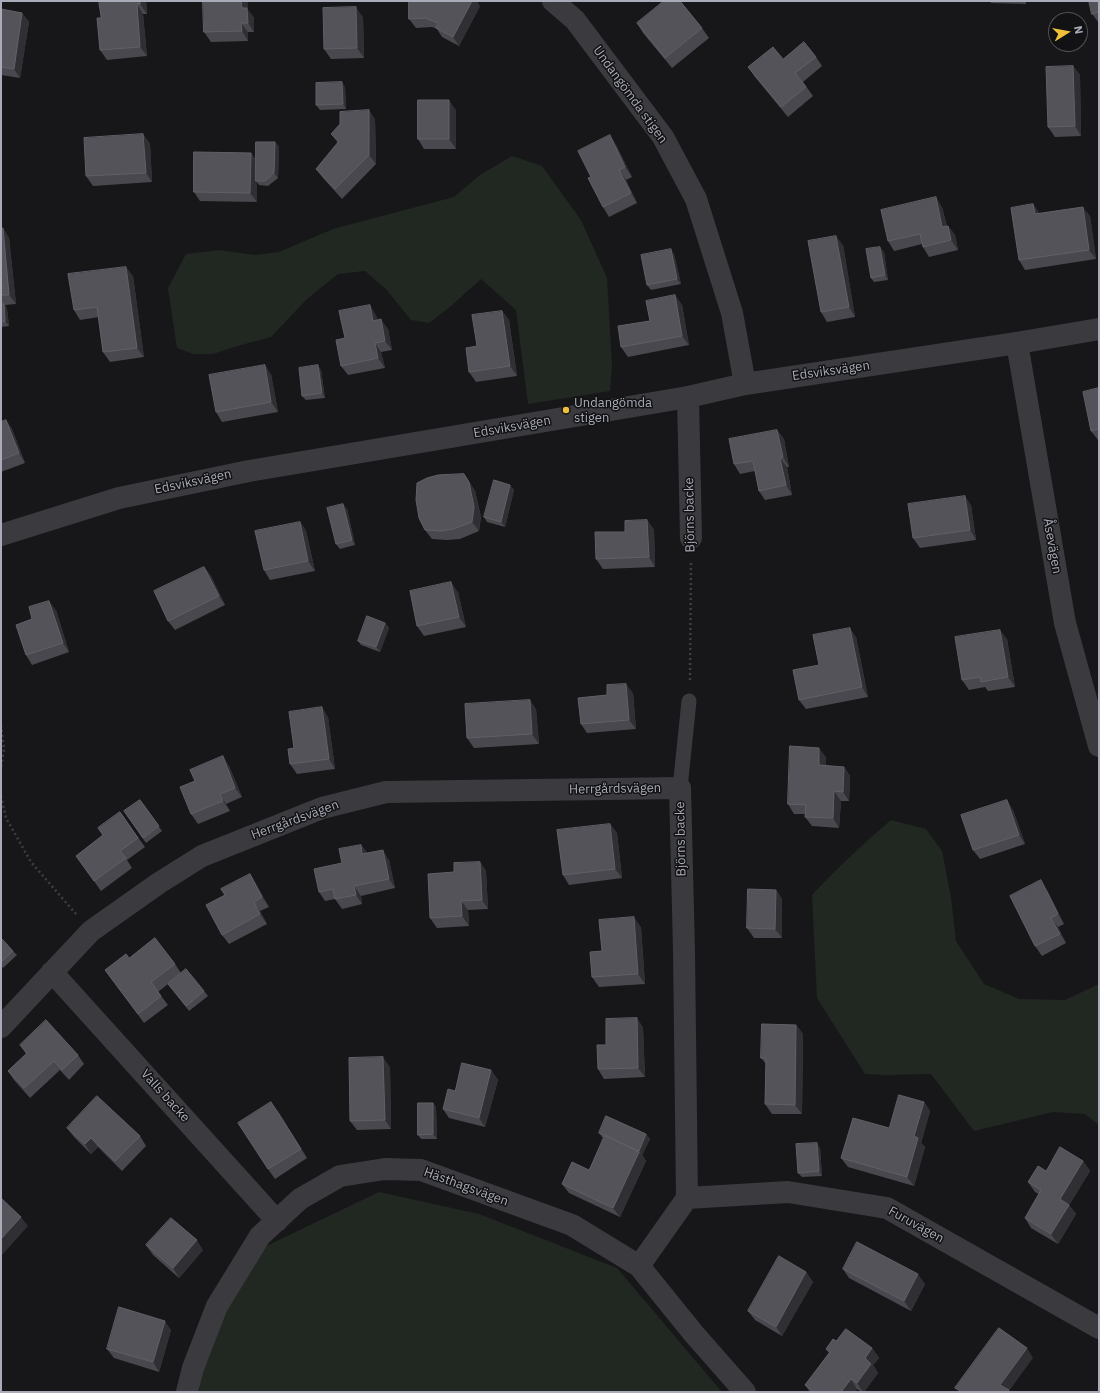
<!DOCTYPE html>
<html>
<head>
<meta charset="utf-8">
<style>
	body { margin:0 }
	#map { position:relative; width:1100px; height:1393px; overflow:hidden; background:#171719; font-family:"IBM Plex Sans",sans-serif }
	canvas { display:block }
	.frame { position:absolute; inset:0; border:2px solid #a9acb8; pointer-events:none }
	.north { position:absolute; left:1048px; top:12px; width:40px; height:40px; box-sizing:border-box; background:#121214; border:1px solid #4e5056; border-radius:50%; rotate:79deg; font-size:11px; font-weight:700; line-height:16px; text-align:center; color:#a9acb8 }
	.north::after { content:''; display:block; margin:auto; width:14px; height:18px; background:#efc039; clip-path:polygon(50% 0,100% 100%,50% 72%,0 100%) }
</style>
</head>
<body>
<div id="map">
<canvas width="1100" height="1393"></canvas>
<div class="frame"></div>
<div class="north">N</div>
</div>
<script>
const ctx = document.querySelector('canvas').getContext('2d');
ctx.lineJoin = 'round';
function fill(path, color) { ctx.fillStyle = color; ctx.fill(path, 'evenodd'); }
function stroke(path, color, width, dash) { ctx.strokeStyle = color; ctx.lineWidth = width; ctx.lineCap = dash ? 'butt' : 'round'; ctx.setLineDash(dash || []); ctx.stroke(path); }
function write(font, color, halo, rows, align = 'center') {
  ctx.font = font + ' "IBM Plex Sans",sans-serif'; ctx.lineWidth = 3; ctx.setLineDash([]); ctx.textBaseline = 'middle'; ctx.strokeStyle = halo; ctx.fillStyle = color; for (const [text, x, y, turn = 0] of rows) {
    ctx.save(); ctx.translate(x, y); ctx.rotate((+turn || 0) * Math.PI / 180); ctx.textAlign = isNaN(turn) ? turn : align; if (halo) ctx.strokeText(text, 0, 0); ctx.fillText(text, 0, 0); ctx.restore();
  }
}
const green = new Path2D(`
	M512 156 542 166 581 220 607 278 612 365 610 391 528 404 516 310 481 279 451 306 429 323 411 320 386 289 365 271 338 274 307 299 271 337 234 347 213 354H193L177 348 168 288 186 254 219 250 255 255 279 252 333 229 454 197 480 175Z
	M891 820 926 829 942 851 951 897 956 941 984 984 1019 999 1065 1000 1099 984V1125L1085 1114 1053 1112 974 1131 931 1074 886 1075 865 1074 817 998 812 895C837 868 863 844 891 820Z
	M379 1192 479 1214 617 1268 722 1392H199L211 1332 258 1250Z`);
const path = new Path2D(`
	M690 680 691 561
	M1 725 4 749 1 767
	M1 796 6 818 31 862 76 914`);
const service = new Path2D(`
	M680 788 689 701`);
const minor = new Path2D(`
	M553 1 575 20 663 137 696 199 732 313 745 384
	M1017 343 1065 623 1099 746
	M688 397 691 538
	M52 972 277 1221
	M1 1027 91 931 159 883 202 856 322 808 386 792 680 788 684 951 687 1198 639 1266
	M687 1198 788 1192 887 1208 1099 1328
	M187 1392 193 1368 217 1306 260 1236 300 1199 340 1176 385 1169 421 1170 572 1225 639 1266 694 1334 745 1392`);
const tertiary = new Path2D(`
	M1 535 119 498 249 471 688 397 745 384 1017 343 1099 329`);
const wall = new Path2D(`
	M146 1 147 14H143L147 56 107 60 100 50 101 18Z
	M990 1H1026V4L991 3Z
	M1099 1V23L1092 14Z
	M480 6 459 46 442 37 437 29 432 27 416 28 409 19Z
	M1 9 22 13 29 22 20 78 1 75Z
	M248 10 254 18V32H248V41L211 42 204 32Z
	M363 17 364 58 331 59 324 49Z
	M637 23 702 28 709 38 672 68 643 33Z
	M816 57 822 66 803 82 813 96 788 117 755 77 748 67 783 59Z
	M1073 66 1080 75 1081 136 1055 137 1048 127Z
	M345 87 346 109 320 110 316 105Z
	M456 110V149H424L418 139Z
	M375 119 376 164 342 199 323 178 316 169 338 143 331 134Z
	M143 134 150 144 152 182 93 186 86 176Z
	M275 142 279 147 278 178 268 186 259 185 257 182V202L200 201 194 192 251 153 256 160Z
	M616 145 632 177 626 180 637 203 609 217 603 207 591 177Z
	M1033 204 1039 213 1090 216 1096 259 1025 270 1019 260Z
	M942 207 947 226H948L955 235 958 250 929 257 923 247 922 244 894 251 888 241Z
	M1 228H3L9 238 16 304 5 305 7 309 9 326 1 327Z
	M843 245 855 317 827 322 821 312Z
	M884 252 888 280 874 282 871 278Z
	M674 254 681 284 651 290 647 285Z
	M133 276 144 357 110 362 103 352 99 317 80 320 74 310Z
	M675 295 682 305 689 345 628 357 621 347 650 321Z
	M502 311 509 320 517 376 476 382 469 372 477 346Z
	M376 315 377 320 388 329 392 350 381 352 385 368 348 375 341 366 345 338Z
	M321 370 325 398 306 400 302 396Z
	M271 374 278 412 222 422 216 412Z
	M1099 388V440H1098L1091 431Z
	M6 420 12 429 25 463 1 472V422Z
	M777 430 784 439 789 467H787L792 495 765 500 759 491 755 471 740 474 734 464Z
	M470 483 475 491 481 517 479 531 460 539 447 540 432 539 425 530Z
	M510 485 514 490 505 527 487 522 484 517Z
	M971 505 976 540 920 548 913 538Z
	M347 509 355 545 340 549 336 544Z
	M647 520 654 530 655 567 603 569 596 559 625 532Z
	M300 522 306 531 315 571 270 580 264 570Z
	M204 567 211 576 225 605 175 630 168 621Z
	M458 592 466 627 424 636 417 626Z
	M56 610 69 652 32 665 26 655 32 619Z
	M385 623 389 628 380 652 361 645 358 641Z
	M856 637 868 697 806 709 799 700Z
	M1007 639 1015 687 988 691 985 687 969 690 962 680Z
	M633 693 636 729 587 733 581 724Z
	M536 709 539 744 474 748 467 738Z
	M328 717 335 769 297 774 290 764 294 748Z
	M826 757V766L844 767 850 776 849 801H841L839 828 812 826 805 817V814H794L788 804Z
	M229 766 242 797 226 804 230 811 198 824 191 814 195 781Z
	M140 800 162 831 146 843 124 811Z
	M1013 810 1025 844 980 859 973 850Z
	M120 812 145 847 127 860 132 868 101 891 76 856 103 836Z
	M610 824 617 833 622 878 569 885 563 875Z
	M361 845 367 853 389 860 395 888 361 896 362 904 342 909 335 899 325 901 319 892 342 863Z
	M480 862 486 871 488 909 468 910 469 926 437 928 430 918 454 872Z
	M250 874 256 884 269 907 260 911 267 924 229 944 222 935 225 895Z
	M776 890 782 899V938H754L747 928Z
	M1047 890 1064 924 1058 927 1066 943 1042 956 1035 946Z
	M641 927 645 984 599 987 592 977 602 951Z
	M1 938 13 951 17 955 3 968 1 965Z
	M129 958 175 964 181 973 204 991 208 996 189 1011 168 984 158 992 168 1005 144 1023 105 970Z
	M637 1018 643 1028 645 1077 604 1079 598 1069 606 1045Z
	M796 1025 803 1034 802 1114H772L765 1104 766 1064 761 1058Z
	M20 1045 78 1055 84 1064 69 1080 60 1070 30 1098 14 1080 8 1071 26 1054Z
	M390 1067 391 1129 357 1130 350 1121Z
	M491 1070 498 1080 485 1127 449 1118 443 1109 455 1091Z
	M924 1102 930 1111 921 1143 925 1147 914 1186 848 1167 841 1158 889 1128Z
	M433 1103 436 1107 437 1139H421L418 1135Z
	M278 1111 307 1158 275 1179 268 1169Z
	M67 1128 140 1136 146 1146 122 1171 98 1147 91 1154 74 1137Z
	M599 1133 646 1134 650 1139 642 1155 646 1161 620 1217 569 1193 562 1184 589 1170 604 1138 602 1137Z
	M820 1148 822 1176 802 1177 798 1173Z
	M1083 1161 1090 1171 1069 1205 1076 1214 1058 1244 1031 1228 1025 1218 1039 1194 1035 1192 1028 1182 1046 1171Z
	M146 1245 203 1250 179 1278 153 1255Z
	M843 1269 925 1284 911 1311 849 1278Z
	M806 1272 813 1282 782 1336 755 1320 748 1311Z
	M171 1330 159 1372 114 1358 107 1349Z
	M836 1341 872 1348 879 1358 873 1365 878 1373 864 1392H862L857 1389 855 1392H810L805 1385 829 1353 826 1349Z`);
const shadedWall = new Path2D(`
	M140 1H146L147 14 140 4Z
	M241 1H248V10L254 18V32L248 23 242 8Z
	M472 1H477L480 6 459 46 453 37Z
	M137 4 143 14 147 56 140 47Z
	M356 7 363 17 364 58 357 48Z
	M22 13 29 22 20 78 14 69Z
	M241 23 248 32V41L242 31Z
	M1073 66 1080 75 1081 136 1075 126Z
	M342 82 345 87 346 109 343 104Z
	M449 100 456 110V149L449 139Z
	M369 110 375 119 376 164 369 155Z
	M143 134 150 144 152 182 146 173Z
	M610 135 616 145 632 177 625 167Z
	M275 142 279 147 278 178 274 173Z
	M251 153 258 163 256 181 257 182V202L250 193Z
	M619 170 626 180 637 203 631 193Z
	M936 197 942 207 949 236 942 227Z
	M1033 204 1040 214H1035Z
	M1083 207 1090 216 1096 259 1089 250Z
	M948 226 955 235 958 250 951 240Z
	M3 228 9 238 16 304 9 295Z
	M836 236 843 245 855 317 849 307Z
	M880 247 884 252 888 280 885 275Z
	M671 249 674 254 681 284 677 279Z
	M126 267 133 276 144 357 137 348Z
	M675 295 682 305 689 345 682 336Z
	M4 304 7 309 9 326 5 321Z
	M370 305 376 315 379 330 373 321Z
	M502 311 509 320 517 376 510 366Z
	M381 319 388 329 392 350 385 341Z
	M375 343 381 352 385 368 378 358Z
	M265 365 271 374 278 412 271 402Z
	M318 365 321 370 325 398 322 393Z
	M6 420 12 429 25 463 19 453Z
	M777 430 784 439 789 467 783 457Z
	M780 458 787 467 792 495 786 485Z
	M464 474 475 491 481 517 479 531 472 522Z
	M510 485 514 490 505 527 501 522Z
	M965 496 971 505 976 540 970 530Z
	M343 504 347 509 355 545 352 540Z
	M647 520 654 530 655 567 649 557Z
	M300 522 306 531 315 571 308 561Z
	M204 567 211 576 225 605 219 596Z
	M451 582 458 592 466 627 459 617Z
	M49 601 56 610 69 652 63 643Z
	M385 623 389 628 380 652 376 647Z
	M850 628 856 637 868 697 862 687Z
	M1000 630 1007 639 1015 687 1008 677Z
	M626 684 633 693 636 729 629 720Z
	M530 700 536 709 539 744 532 734Z
	M322 707 328 717 335 769 329 759Z
	M819 748 826 757V775L819 765Z
	M223 756 229 766 242 797 235 788Z
	M844 767 850 776 849 801 843 792Z
	M834 791 841 801 839 828 833 818Z
	M220 794 226 804 230 811 223 801Z
	M1007 800 1013 810 1025 844 1019 835Z
	M610 824 617 833 622 878 615 869Z
	M361 845 367 854H362Z
	M383 850 389 860 395 888 389 879Z
	M480 862 486 871 488 909 482 900Z
	M250 874 256 884 269 907 262 897Z
	M1041 880 1047 890 1064 924 1058 914Z
	M354 886 361 896 362 904 356 895Z
	M776 890 782 899V938L775 929Z
	M461 901 468 910 469 926 462 916Z
	M254 902 260 911 267 924 260 914Z
	M634 917 641 927 645 984 638 974Z
	M1051 918 1058 927 1066 943 1060 934Z
	M637 1018 643 1028 645 1077 638 1068Z
	M796 1025 803 1034 802 1114 795 1105Z
	M383 1057 390 1067 391 1129 385 1120Z
	M491 1070 498 1080 485 1127 479 1118Z
	M271 1102 278 1111 307 1158 301 1149Z
	M924 1102 930 1111 921 1143 925 1147 914 1186 907 1177 914 1136Z
	M433 1103 436 1107 437 1139 433 1134Z
	M646 1134 650 1139 642 1156 639 1151Z
	M91 1138 98 1147 91 1154 85 1144Z
	M817 1143 820 1148 822 1176 819 1171Z
	M639 1152 646 1161 620 1217 613 1208Z
	M1083 1161 1090 1171 1067 1209 1060 1199Z
	M1069 1205 1076 1214 1058 1244 1051 1234Z
	M21 1217 28 1226 2 1255 1 1254V1239Z
	M197 1240 203 1250 179 1278 173 1268Z
	M806 1272 813 1282 782 1336 776 1327Z
	M918 1274 925 1284 911 1311 904 1301Z
	M165 1321 171 1330 159 1372 153 1362Z
	M872 1348 879 1358 873 1365 878 1373 864 1392H863L857 1383 865 1358Z
	M1027 1348 1033 1358 1009 1391 1010 1392H1006L1000 1385Z
	M851 1379 857 1389 855 1392H841Z`);
const building = new Path2D(`
	M99 1H140V4H137L140 47 100 50 97 18H101Z
	M203 1H241L242 8H247L248 23H241L242 31 204 32Z
	M409 1H472L453 37 436 28 438 23 425 18 409 19Z
	M664 1H680L702 28 665 58 637 23Z
	M1089 1H1099V12L1092 14Z
	M356 7 357 48 324 49 323 8Z
	M1 9 22 13 14 69 1 67Z
	M804 42 816 57 795 73 806 87 781 107 748 67 773 47 783 59Z
	M1073 66 1075 126 1048 127 1046 67Z
	M342 82 343 104 316 105V83Z
	M418 100H449V139H418Z
	M369 110V155L335 189 316 169 339 141 331 134 340 124V112Z
	M143 134 146 173 86 176 84 138Z
	M610 135 625 167 619 170 631 193 603 207 588 178 591 177 578 151Z
	M256 142H275L274 173 265 181H256Z
	M194 152 251 153 250 193 194 192Z
	M936 197 942 227 948 226 951 240 923 247 920 234 888 241 881 210Z
	M1033 204 1035 214 1083 207 1089 250 1019 260 1011 208Z
	M1 228H3L9 295H1Z
	M836 236 849 307 821 312 808 241Z
	M880 247 885 275 871 278 866 249Z
	M671 249 677 279 647 285 641 255Z
	M126 267 137 348 103 352 97 307 74 310 68 274Z
	M675 295 682 336 621 347 618 326 650 321 646 301Z
	M1 304H4L5 321 1 322Z
	M370 305 373 321 381 319 385 341 375 343 378 358 341 366 336 340 345 338 339 311Z
	M502 311 510 366 469 372 466 348 477 346 472 315Z
	M265 365 271 402 216 412 209 375Z
	M318 365 322 393 302 396 299 368Z
	M1099 388V429L1091 431 1083 392Z
	M6 420 19 453 1 460V422Z
	M777 430 783 457 780 458 786 485 759 491 753 461 734 464 729 439Z
	M464 474 469 482 474 507 472 522 453 529 441 531 425 530 419 518 416 500 417 483 427 478 438 475Z
	M494 480 510 485 501 522 484 517Z
	M965 496 970 530 913 538 908 504Z
	M343 504 352 540 336 544 327 508Z
	M647 520 649 557 596 559 595 532H625V521Z
	M300 522 308 561 264 570 255 531Z
	M204 567 219 596 168 621 154 591Z
	M451 582 459 617 417 626 410 591Z
	M49 601 63 643 26 655 16 625 32 619 29 607Z
	M367 616 385 623 376 647 358 641Z
	M850 628 862 687 799 700 793 670 819 665 813 635Z
	M1000 630 1008 677 981 682 980 677 962 680 955 637Z
	M626 684 629 720 581 724 578 698 607 695V685Z
	M530 700 532 734 467 738 465 704Z
	M322 707 329 759 290 764 288 749 294 748 289 712Z
	M790 746 819 748V765L844 767 843 792 834 791 833 818 805 817 806 805 788 804Z
	M223 756 235 788 220 794 223 801 191 814 180 787 195 781 190 770Z
	M140 800 159 826 143 838 124 811Z
	M1007 800 1019 835 973 850 961 815Z
	M120 812 138 838 120 851 126 858 94 881 76 856 103 835 98 828Z
	M610 824 615 869 563 875 557 830Z
	M361 845 362 854 383 850 389 879 354 886 356 895 335 899 333 889 319 892 314 869 342 863 339 849Z
	M480 862 482 900 461 901 462 916 430 918 428 874 454 872V863Z
	M250 874 262 897 254 902 260 914 222 935 206 905 225 895 221 889Z
	M1041 880 1058 914 1051 918 1060 934 1035 946 1010 896Z
	M748 889 776 890 775 929 747 928Z
	M634 917 638 974 592 977 590 952 602 951 599 920Z
	M1 938 13 951 1 962Z
	M155 938 175 964 151 982 161 996 138 1014 105 970 126 954 129 958Z
	M186 969 204 991 186 1006 168 984Z
	M637 1018 638 1068 598 1069 597 1045H606V1019Z
	M46 1020 78 1055 62 1070 54 1061 24 1088 8 1071 27 1053 20 1045Z
	M762 1024 796 1025 795 1105 765 1104 766 1058H761Z
	M383 1057 385 1120 350 1121 349 1058Z
	M462 1063 491 1070 479 1118 443 1109 448 1089 455 1091Z
	M899 1095 924 1102 914 1136 918 1138 907 1177 841 1158 853 1118 889 1128Z
	M97 1096 140 1136 115 1161 91 1138 85 1144 67 1128Z
	M271 1102 301 1149 268 1169 238 1123Z
	M418 1103H433V1134L418 1135Z
	M606 1116 646 1134 639 1151 599 1133Z
	M605 1135 639 1152 613 1208 562 1184 572 1162 589 1170Z
	M817 1143 819 1171 798 1173 796 1144Z
	M1060 1147 1083 1161 1060 1199 1069 1205 1051 1234 1025 1218 1041 1190 1028 1182 1038 1166 1046 1171Z
	M1 1198 21 1217 1 1239Z
	M171 1218 197 1240 173 1268 146 1245Z
	M857 1242 918 1274 904 1301 843 1269Z
	M779 1256 806 1272 776 1327 748 1311Z
	M119 1307 165 1321 153 1362 107 1349Z
	M999 1328 1027 1348 1000 1385 1009 1390 1007 1392H962L955 1388Z
	M846 1329 872 1348 865 1358 871 1364 857 1383 851 1379 841 1392H814L805 1385 830 1352 826 1349 833 1339 836 1341Z`);
const markers = [
	[566,410,4,"#efc039"]
];
const streetNames = [
	["Undangömda stigen",630,95,54],
	["Edsviksvägen",831,371,-8],
	["Edsviksvägen",512,427,-10],
	["Edsviksvägen",193,482,-12],
	["Björns backe",690,515,-91],
	["Åsevägen",1052,546,80],
	["Herrgårdsvägen",615,789,-1],
	["Herrgårdsvägen",295,820,-20],
	["Björns backe",681,839,-91],
	["Valls backe",165,1096,48],
	["Hästhagsvägen",466,1187,20],
	["Furuvägen",916,1225,29]
];
const poiNames = [
	["Undangömda",574,403],
	["stigen",574,418]
];
fill(green, '#212822');
stroke(path, '#3e3f44', 2.5, [2, 3]);
stroke(service, '#3a3a3f', 15);
stroke(minor, '#3a3a3f', 22);
stroke(tertiary, '#3a3a3f', 22);
fill(wall, '#48484e');
fill(shadedWall, '#303034');
fill(building, '#535359');
stroke(building, '#606168', 1);
for (const [x, y, r, color] of markers) { const dot = new Path2D(); dot.arc(x, y, r, 0, 2 * Math.PI); ctx.fillStyle = color; ctx.fill(dot); stroke(dot, '#121214', 1.5); }
write('13px', '#a9acb8', '#121214', streetNames);
write('13px', '#a9acb8', '#121214', poiNames, 'left');
</script>
</body>
</html>
